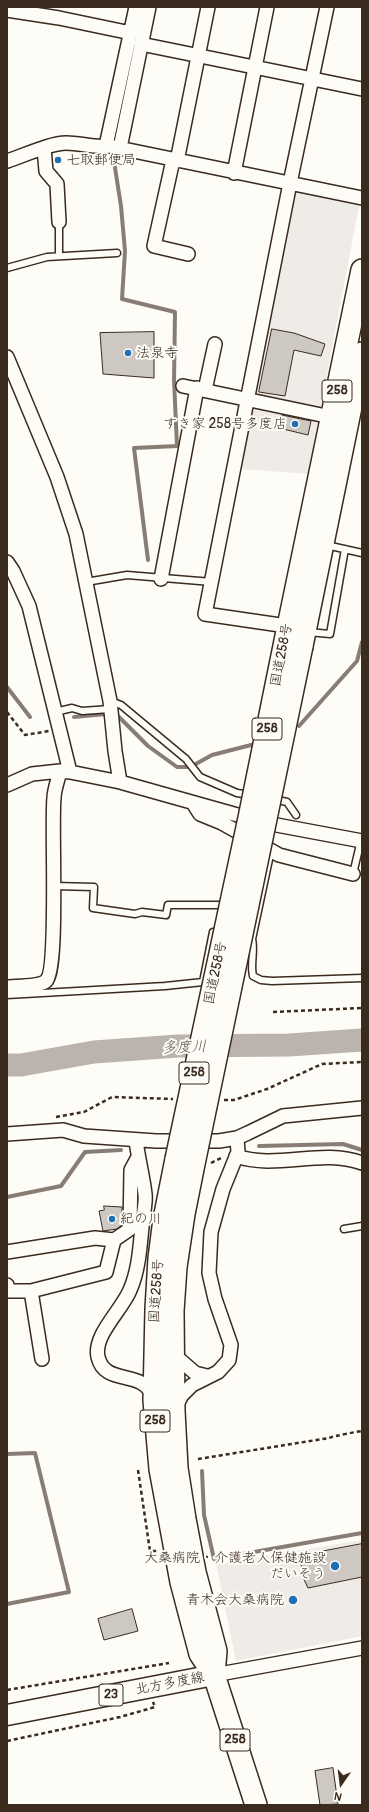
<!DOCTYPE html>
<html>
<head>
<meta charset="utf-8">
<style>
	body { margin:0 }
	#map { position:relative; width:369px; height:1812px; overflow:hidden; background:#fdfcf7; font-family:Pangolin,sans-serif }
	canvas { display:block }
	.frame { position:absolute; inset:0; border:8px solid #3b2a1e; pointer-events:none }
	.north { position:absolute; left:321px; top:1764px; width:40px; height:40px; -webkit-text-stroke:3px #fdfcf7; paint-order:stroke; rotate:194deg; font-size:11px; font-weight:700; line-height:16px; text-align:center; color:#3b2a1e }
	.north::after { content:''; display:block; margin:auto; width:14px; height:18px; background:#3b2a1e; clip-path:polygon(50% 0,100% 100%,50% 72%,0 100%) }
</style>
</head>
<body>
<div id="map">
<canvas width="369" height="1812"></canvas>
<div class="frame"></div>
<div class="north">N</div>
</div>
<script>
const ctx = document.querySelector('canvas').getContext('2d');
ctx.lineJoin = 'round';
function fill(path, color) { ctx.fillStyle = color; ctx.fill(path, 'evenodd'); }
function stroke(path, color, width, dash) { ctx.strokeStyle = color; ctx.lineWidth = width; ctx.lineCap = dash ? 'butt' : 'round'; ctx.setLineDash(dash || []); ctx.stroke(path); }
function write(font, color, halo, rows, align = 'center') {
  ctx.font = font + ' Pangolin,"Klee One",sans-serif'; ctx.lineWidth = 4; ctx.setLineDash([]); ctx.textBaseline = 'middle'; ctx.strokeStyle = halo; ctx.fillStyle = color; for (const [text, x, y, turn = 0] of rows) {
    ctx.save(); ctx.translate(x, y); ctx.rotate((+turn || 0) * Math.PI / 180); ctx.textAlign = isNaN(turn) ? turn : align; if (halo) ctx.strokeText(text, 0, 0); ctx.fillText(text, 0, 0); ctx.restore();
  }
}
const built = new Path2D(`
	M295 190 359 206 308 474 241 469 274 285Z
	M362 1540V1636L236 1661 216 1564Z`);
const stream = new Path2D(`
	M123 99 113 155 121 206 125 251 122 299 175 312 174 380 177 446 134 448 148 560
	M7 687 30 717
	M117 715 148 746 177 767H187
	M74 717 106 714
	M299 726 357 661 362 642
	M194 765 212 755 255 744
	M259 1146 343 1144 362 1150
	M7 1197 61 1186 85 1152 121 1150
	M7 1454 35 1453 69 1592 7 1604
	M202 1471 204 1515 214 1559 362 1533`);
const river = new Path2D(`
	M7 1065H21L94 1052 178 1046 289 1045 362 1040`);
const building = new Path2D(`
	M272 329 294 333 325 344 321 356 294 350 285 396 259 392Z
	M154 332V378L103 374 100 333Z
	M282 415 311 421 308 435 279 428Z
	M104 1206 122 1207V1225L117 1229 103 1231 99 1211 104 1210Z
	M362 1544V1577L308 1588 302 1575 304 1574 298 1556Z
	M132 1609 138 1631 104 1640 98 1619Z
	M333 1768 338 1804 320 1805 315 1771Z`);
const path = new Path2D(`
	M7 712 25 735 49 731
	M273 1012 362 1008
	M224 1100H234L267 1089 322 1064 362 1062
	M56 1117 84 1112 112 1097 173 1099
	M211 1163 223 1157
	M198 1459 329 1438C334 1436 355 1432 362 1431
	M138 1470 150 1551H159
	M7 1690 169 1663
	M7 1741 120 1717 155 1707 153 1702`);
const service = new Path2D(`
	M59 222V255
	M7 268 47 257 117 253
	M326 545 362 553
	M86 582 127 575 212 582
	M308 632 330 634 345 549
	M110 701 121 705 186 759 200 777 237 793 250 795
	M55 712 72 708 82 711 110 709
	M273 799 287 802 296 815
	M271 850 252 939C255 951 250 964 253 976L261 980 272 981 362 978
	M353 874 361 840
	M54 886 94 887 93 908 135 914 142 912 166 915 168 905H227
	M7 995 165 986 203 982 213 932H222
	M344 1229 362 1226`);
const minor = new Path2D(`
	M7 10 59 18 131 33
	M141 44 362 89
	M106 146 136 7
	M44 148 46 171 57 184 59 222
	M120 148 149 7
	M173 160 154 246 188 254
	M7 161C23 156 50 143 66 143 81 143 94 148 109 146L362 198
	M177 161 208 7
	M234 173 267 7
	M7 357 57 477 76 534 110 701 115 751 120 782
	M183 386 331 417
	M205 390 215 344
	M7 562 13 571 29 606 70 772
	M161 579 197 388
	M287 626 205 614 290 183 327 7
	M7 785 32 774 60 771 70 772 120 782 266 823 362 841
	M193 803 200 814 222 823 279 855 353 874
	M7 987C16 986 39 987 46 981 59 969 51 824 54 798 54 790 58 780 60 771
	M7 1134 63 1130 84 1136 156 1141H219L237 1138 248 1133 283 1116 362 1108
	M136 1140C138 1158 143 1176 145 1194 146 1201 144 1210 143 1218 140 1242 140 1267 130 1290 122 1310 93 1335 98 1357 105 1387 143 1368 153 1397
	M236 1156C277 1170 321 1148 362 1163
	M7 1252 95 1238 114 1240
	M7 1285 8 1291H31L106 1272 114 1240 130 1229 131 1170 138 1157
	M31 1291 42 1359
	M172 1353 195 1373 207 1376
	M175 1408 182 1395 192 1385 218 1372 229 1360 231 1345 215 1299 209 1273 211 1232 223 1189 238 1152 237 1138
	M214 1675 362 1648`);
const primary = new Path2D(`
	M7 1715 214 1675`);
const trunk = new Path2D(`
	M285 641 362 270
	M302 646 362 353
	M176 1159 164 1219 159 1258 156 1309 154 1400 160 1469 181 1582 200 1654 214 1675 256 1805
	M195 1159 184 1214 176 1267 173 1311 174 1411 177 1468 185 1519 195 1572 216 1651 214 1675`);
const trunkBridge = new Path2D(`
	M176 1159 249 818 285 641
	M195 1159 302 646`);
const markers = [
	[58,160,4,"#1f6fb2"],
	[128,353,4,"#1f6fb2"],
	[295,424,4,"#1f6fb2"],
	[112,1219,4,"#1f6fb2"],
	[335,1566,5,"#1f6fb2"],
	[293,1600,5,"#1f6fb2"]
];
const shields = [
	[337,391,30],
	[267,729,30],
	[194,1073,30],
	[155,1421,30],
	[111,1695,24],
	[235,1740,30]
];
const shieldNames = [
	["258",337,391],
	["258",267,729],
	["258",194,1073],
	["258",155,1421],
	["23",111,1695],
	["258",235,1740]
];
const poiNames = [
	["七取郵便局",66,160],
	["法泉寺",136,353],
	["すき家 258号多度店",287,424,"right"],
	["紀の川",120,1219],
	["大桑病院・介護老人保健施設",326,1558,"right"],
	["だいそう",326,1574,"right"],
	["青木会大桑病院",284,1600,"right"]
];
const streetNames = [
	["国道258号",282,655,-79],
	["国道258号",216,973,-78],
	["国道258号",157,1291,-86],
	["北方多度線",170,1684,-11]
];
const waterNames = [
	["多度川",184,1048,-2]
];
fill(built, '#efece7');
stroke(stream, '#887d74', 4);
stroke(river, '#bbb4ad', 23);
fill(building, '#cdc8c2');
stroke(building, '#3b2a1e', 1);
stroke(service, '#3b2a1e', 9);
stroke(minor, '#3b2a1e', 16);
stroke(primary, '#3b2a1e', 23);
stroke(trunk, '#3b2a1e', 24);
stroke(path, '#3b2a1e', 2.5, [4, 3]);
stroke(service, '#fdfcf7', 6);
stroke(minor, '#fdfcf7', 13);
stroke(primary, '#fdfcf7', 20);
stroke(trunk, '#fdfcf7', 21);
stroke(trunkBridge, '#3b2a1e', 24, []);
stroke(trunkBridge, '#fdfcf7', 21);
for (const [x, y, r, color] of markers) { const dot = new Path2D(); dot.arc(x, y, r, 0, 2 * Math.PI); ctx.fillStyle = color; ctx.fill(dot); stroke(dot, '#fdfcf7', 1.5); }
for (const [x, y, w] of shields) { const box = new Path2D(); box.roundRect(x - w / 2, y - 11, w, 22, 3); ctx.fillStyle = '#fdfcf7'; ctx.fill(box); stroke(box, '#3b2a1e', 1); }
write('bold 13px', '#3b2a1e', null, shieldNames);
write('14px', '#3b2a1e', '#fdfcf7', poiNames, 'left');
write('14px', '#3b2a1e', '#fdfcf7', streetNames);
write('italic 15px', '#615349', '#fdfcf7', waterNames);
</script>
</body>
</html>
